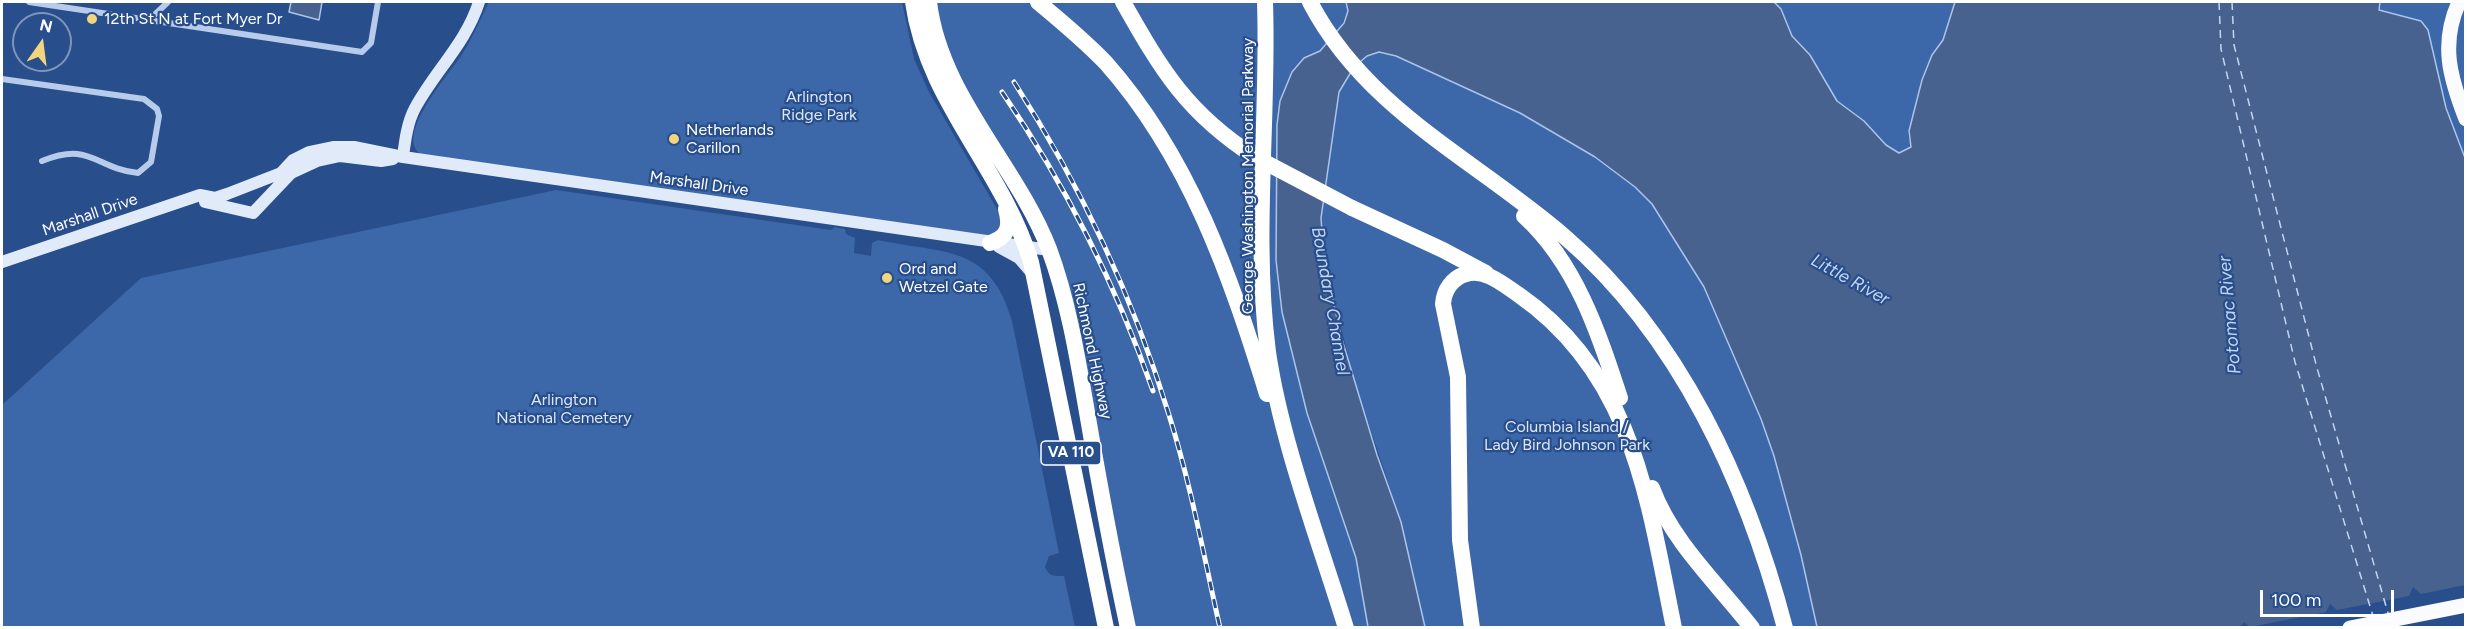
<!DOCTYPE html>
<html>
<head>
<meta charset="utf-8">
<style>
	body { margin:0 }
	#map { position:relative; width:2467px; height:629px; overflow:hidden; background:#284e8c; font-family:Figtree,sans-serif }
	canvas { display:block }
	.frame { position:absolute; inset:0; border:3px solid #fff; pointer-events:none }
	.north { position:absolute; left:12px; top:12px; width:60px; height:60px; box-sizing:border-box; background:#284e8c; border:2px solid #7e95ba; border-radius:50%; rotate:14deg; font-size:16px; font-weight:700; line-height:24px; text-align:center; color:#fff }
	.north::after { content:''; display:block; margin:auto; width:21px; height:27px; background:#f2d67d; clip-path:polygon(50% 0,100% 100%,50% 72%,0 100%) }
	.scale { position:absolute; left:2260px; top:590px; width:134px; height:27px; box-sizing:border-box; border:3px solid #fff; border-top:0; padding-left:8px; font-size:18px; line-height:21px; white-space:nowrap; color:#fff; -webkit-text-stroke:4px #284e8c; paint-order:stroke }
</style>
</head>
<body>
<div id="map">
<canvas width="2467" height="629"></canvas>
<div class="frame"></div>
<div class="north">N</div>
<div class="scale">100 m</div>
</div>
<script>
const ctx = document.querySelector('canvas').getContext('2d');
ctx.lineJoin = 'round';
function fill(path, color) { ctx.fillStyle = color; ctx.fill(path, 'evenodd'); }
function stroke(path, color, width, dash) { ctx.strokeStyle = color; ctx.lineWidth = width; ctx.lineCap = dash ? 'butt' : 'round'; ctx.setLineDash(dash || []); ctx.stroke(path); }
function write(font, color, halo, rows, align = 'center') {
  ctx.font = font + ' Figtree,sans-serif'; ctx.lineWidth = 4.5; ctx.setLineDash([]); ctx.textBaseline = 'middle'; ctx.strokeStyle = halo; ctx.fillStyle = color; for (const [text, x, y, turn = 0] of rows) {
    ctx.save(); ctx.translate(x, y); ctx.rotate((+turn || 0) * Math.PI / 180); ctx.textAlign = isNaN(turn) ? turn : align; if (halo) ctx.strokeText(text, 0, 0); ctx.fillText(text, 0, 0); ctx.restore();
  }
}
const green = new Path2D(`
	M489 2H902L914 59 929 92 1001 216 1002 227 990 237 422 155C392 138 449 74 461 56 472 39 480 20 489 2Z
	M929 2H1346L1348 11 1292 128 1378 627H1132L1057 274 966 102Z
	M1774 2H1955L1943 40 1932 55 1908 135 1911 147 1899 153 1886 145 1864 121 1837 101 1810 55 1792 36 1781 9Z
	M2380 2H2465V158L2446 108 2428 30 2415 19 2378 10Z
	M1379 52 1395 56 1520 113 1594 157 1635 187 1652 204 1704 287 1761 419 1774 456 1801 555 1817 627H1425L1401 522 1354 379 1324 260 1321 218 1339 92 1354 67 1367 56Z
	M556 190 831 230 835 227 845 229 846 234 855 238 854 253 871 256 872 243 878 240C942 254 990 243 1012 321L1059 553 1049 556 1045 567C1049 577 1054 576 1064 576L1075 627H2V405L141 278Z`);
const water = new Path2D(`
	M291 2H322L319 20 289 12Z
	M1346 2H1774L1781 9 1792 36 1810 55 1837 101 1864 121 1886 145 1899 153 1911 147 1909 131 1922 80 1932 55 1943 40 1955 2H2380L2379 10 2421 21 2428 30 2446 108 2465 158V627H1817L1801 555 1774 456 1761 419 1704 287 1652 204 1635 187 1595 157 1520 113 1396 56 1379 52 1367 56 1354 67 1339 92 1321 218 1324 260 1341 336 1377 455 1401 522 1425 627H1368L1356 558 1307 413 1282 312 1276 260 1277 125 1280 101 1292 72 1304 58 1320 51 1344 23 1348 11Z`);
const pier = new Path2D(`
	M2465 585V625L2454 628 2240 627 2244 622 2250 627 2326 612 2330 604 2337 610 2409 596 2413 587 2421 594Z`);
const ferry = new Path2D(`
	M2219 2 2221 49 2295 362 2373 616
	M2232 2 2234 45 2317 368 2388 613`);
const street = new Path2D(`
	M29 2 362 52 371 43 378 2
	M149 20 168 2
	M2 79 144 99 157 109 159 116 151 162 138 173C94 168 91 141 42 161`);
const secondary = new Path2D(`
	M403 157C405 141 407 123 415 108 435 71 466 43 479 2
	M205 202 253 213 291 173 317 161 340 156 381 161 393 159
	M999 247 1019 258 1032 273
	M2 262 200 195 215 198 227 194 281 173 293 160 309 152 333 147H354L403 157 1049 250`);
const primary = new Path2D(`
	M2459 2C2440 44 2450 78 2466 119
	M2350 628 2466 605`);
const highway = new Path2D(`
	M913 2C927 102 1002 167 1031 262L1106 628
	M929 2C940 95 1016 164 1049 249 1069 303 1078 361 1088 418 1100 488 1113 558 1128 628
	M1038 2C1061 21 1085 41 1106 63 1190 158 1230 275 1267 394
	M1123 2C1162 71 1187 113 1255 157
	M1265 2C1269 118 1253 236 1268 352 1281 441 1319 540 1346 628
	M1310 2C1366 110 1476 160 1565 237 1680 336 1747 484 1785 628
	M1352 208 1443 250 1486 273
	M1524 216C1576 263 1599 334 1620 398
	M990 243C1008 237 1011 227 1006 209
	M1652 488C1672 542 1717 583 1752 628
	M1472 628 1460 540 1458 377 1443 304C1444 290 1452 278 1466 274 1485 268 1504 285 1519 295 1634 375 1648 501 1674 628`);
const rail = new Path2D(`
	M1014 82C1081 186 1133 297 1169 415 1191 485 1204 557 1220 628
	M1002 92C1065 184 1116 285 1153 391`);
const highwayBridge = new Path2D(`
	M1255 157 1352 208`);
const markers = [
	[92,19,6,"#f2d67d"],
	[674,139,6,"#f2d67d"],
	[887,278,6,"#f2d67d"]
];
const shields = [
	[1071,453,60]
];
const shieldNames = [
	["VA 110",1071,453]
];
const poiNames = [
	["12th St N at Fort Myer Dr",104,19],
	["Netherlands",686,130],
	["Carillon",686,148],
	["Ord and",899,269],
	["Wetzel Gate",899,287]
];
const parkNames = [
	["Arlington",819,97],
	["Ridge Park",819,115],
	["Arlington",564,400],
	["National Cemetery",564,418],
	["Columbia Island /",1567,427],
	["Lady Bird Johnson Park",1567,445]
];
const streetNames = [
	["George Washington Memorial Parkway",1248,176,-90],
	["Marshall Drive",699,184,8],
	["Marshall Drive",90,215,-19],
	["Richmond Highway",1092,351,78]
];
const waterNames = [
	["Little River",1850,280,29],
	["Boundary Channel",1330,301,80],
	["Potomac River",2230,315,-95]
];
fill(green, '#3c67a9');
fill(water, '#47628f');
stroke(water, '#abc5ea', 1.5);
fill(pier, '#284e8c');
stroke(ferry, '#c3d5f1', 1.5, [8, 6]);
stroke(street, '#b7cbea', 6);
stroke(secondary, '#e1eaf8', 12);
stroke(primary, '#fafcff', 15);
stroke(highway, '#fff', 16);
stroke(rail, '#fff', 5);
stroke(rail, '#284e8c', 3, [9]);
stroke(highwayBridge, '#fff', 16);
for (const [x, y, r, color] of markers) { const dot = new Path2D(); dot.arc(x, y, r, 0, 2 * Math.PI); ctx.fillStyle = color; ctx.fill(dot); stroke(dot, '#284e8c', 2); }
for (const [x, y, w] of shields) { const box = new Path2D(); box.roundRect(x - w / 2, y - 12, w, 24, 4.5); ctx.fillStyle = '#284e8c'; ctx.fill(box); stroke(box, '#fff', 1.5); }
write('bold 15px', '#fff', null, shieldNames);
write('16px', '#fff', '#284e8c', poiNames, 'left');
write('16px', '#dbe7f8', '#284e8c', parkNames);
write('16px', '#fff', '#284e8c', streetNames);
write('italic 18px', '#c3d5f1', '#284e8c', waterNames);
</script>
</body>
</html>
